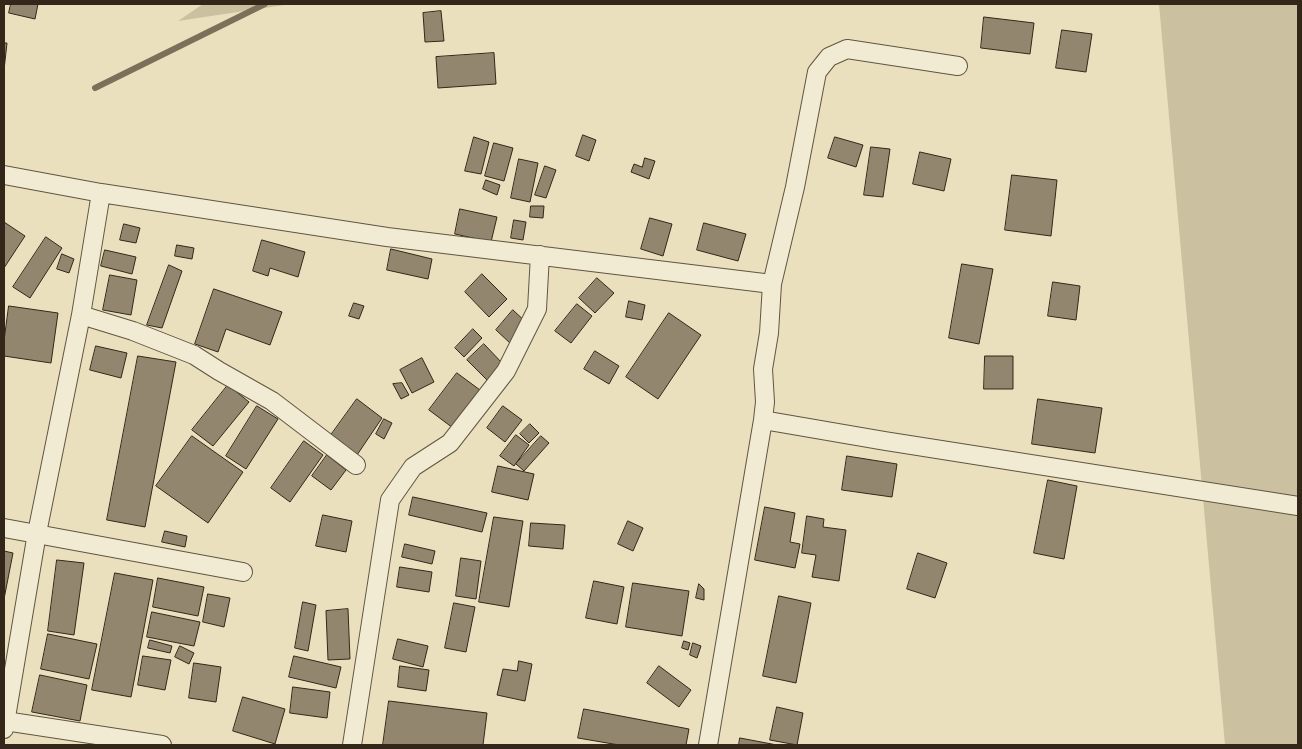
<!DOCTYPE html>
<html>
<head>
<meta charset="utf-8">
<style>
	body { margin:0 }
	#map { position:relative; width:1302px; height:749px; overflow:hidden; background:#eae0bd; font-family:Vollkorn,serif }
	canvas { display:block }
	.frame { position:absolute; inset:0; border:5px solid #332719; pointer-events:none }
</style>
</head>
<body>
<div id="map">
<canvas width="1302" height="749"></canvas>
<div class="frame"></div>
</div>
<script>
const ctx = document.querySelector('canvas').getContext('2d');
ctx.lineJoin = 'round';
function fill(path, color) { ctx.fillStyle = color; ctx.fill(path, 'evenodd'); }
function stroke(path, color, width, dash) { ctx.strokeStyle = color; ctx.lineWidth = width; ctx.lineCap = dash ? 'butt' : 'round'; ctx.setLineDash(dash || []); ctx.stroke(path); }
const green = new Path2D(`
	M203 4H291L178 21Z
	M1159 4H1298V745H1225Z`);
const stream = new Path2D(`
	M95 88 265 4`);
const building = new Path2D(`
	M11 4H38L35 19 9 13Z
	M441 11 444 41 425 42 423 13Z
	M984 17 1034 23 1030 54 981 48Z
	M1062 30 1092 34 1086 72 1056 68Z
	M4 43H7L4 70Z
	M494 53 496 84 438 88 436 57Z
	M583 135 596 140 589 161 576 156Z
	M474 137 489 142 481 174 465 171Z
	M835 137 863 145 856 167 828 158Z
	M494 143 513 148 504 181 485 176Z
	M871 147 890 149 883 197 864 195Z
	M920 152 951 159 944 191 913 184Z
	M645 158 655 161 649 179 631 172 634 164 642 167Z
	M519 159 538 163 530 202 511 198Z
	M545 166 556 170 546 198 535 195Z
	M1012 175 1057 180 1051 236 1005 230Z
	M486 180 500 185 497 195 483 189Z
	M531 206H544L543 218 530 217Z
	M460 209 497 217 491 242 455 234Z
	M650 218 672 224 663 256 641 249Z
	M514 220 526 222 523 240 511 238Z
	M4 222 25 236 4 268Z
	M704 223 746 234 738 261 697 250Z
	M124 224 140 228 136 243 120 240Z
	M46 237 62 248 30 298 13 287Z
	M262 240 305 252 298 277 270 268 268 276 253 271Z
	M177 245 194 248 192 259 175 256Z
	M391 249 432 259 428 279 387 270Z
	M105 250 136 257 132 274 101 266Z
	M62 254 74 259 69 273 57 269Z
	M962 264 993 269 979 344 949 338Z
	M169 265 182 271 162 328 147 325Z
	M482 274 507 299 489 317 465 292Z
	M110 275 137 280 131 315 103 310Z
	M597 278 614 293 595 313 579 298Z
	M1053 282 1080 286 1076 320 1048 316Z
	M214 289 282 312 270 345 226 329 218 352 195 344Z
	M629 301 645 305 642 320 626 317Z
	M354 303 364 306 359 319 349 316Z
	M577 304 592 316 571 343 555 331Z
	M9 306 58 313 51 363 4 356V341Z
	M513 310 528 324 511 344 496 330Z
	M669 313 701 335 658 399 626 377Z
	M473 329 482 338 464 357 455 348Z
	M484 344 503 364 487 380 467 360Z
	M96 346 127 353 121 378 90 370Z
	M595 351 619 366 609 384 584 369Z
	M138 356 176 362 145 527 107 520Z
	M985 356H1013V389H984Z
	M422 358 434 382 412 393 400 370Z
	M457 373 480 390 453 428 429 410Z
	M402 383 409 395 401 399 393 384Z
	M228 385 249 402 213 446 192 430Z
	M357 399 382 418 357 455 331 435Z
	M1038 399 1102 408 1095 453 1032 444Z
	M257 406 278 419 246 469 226 456Z
	M503 406 522 420 505 442 487 428Z
	M384 419 392 423 384 439 376 434Z
	M530 424 539 433 529 443 520 434Z
	M516 435 529 445 514 466 500 456Z
	M192 436 243 472 208 523 156 486Z
	M541 436 549 443 524 471 516 464Z
	M304 441 323 455 290 502 271 488Z
	M327 455 346 470 331 490 312 476Z
	M847 456 897 464 892 497 842 490Z
	M498 466 534 474 528 500 492 492Z
	M1048 480 1077 486 1064 559 1034 553Z
	M413 497 487 513 482 532 409 515Z
	M765 507 795 513 790 542 800 544 795 568 755 560Z
	M323 515 352 521 346 552 316 546Z
	M807 516 824 519 823 527 846 530 839 581 812 577 816 555 802 553Z
	M494 517 523 521 509 607 479 602Z
	M628 521 643 528 633 551 618 544Z
	M531 523 565 525 563 549 529 546Z
	M165 531 187 536 185 547 162 542Z
	M405 544 435 551 432 564 402 557Z
	M4 551 13 553 4 599Z
	M918 553 947 563 935 598 907 589Z
	M461 558 481 561 476 599 456 596Z
	M57 560 84 563 74 635 48 631Z
	M400 567 432 572 429 592 397 587Z
	M115 573 153 580 131 697 92 690Z
	M158 578 204 587 198 616 153 607Z
	M594 581 624 587 617 624 586 618Z
	M633 583 689 591 682 636 626 627Z
	M699 584 704 589V600L696 598Z
	M208 594 230 598 224 627 203 622Z
	M779 596 811 603 796 683 763 676Z
	M303 602 316 605 308 651 295 648Z
	M454 603 475 607 466 652 445 648Z
	M348 609 350 659 328 660 326 611Z
	M152 612 200 622 194 646 147 637Z
	M48 634 97 644 89 679 41 669Z
	M398 639 428 646 423 667 393 659Z
	M150 640 172 646 170 653 148 648Z
	M684 641 690 643 688 650 682 648Z
	M693 643 701 646 697 658 690 655Z
	M180 646 194 653 189 664 175 657Z
	M143 656 171 660 165 690 138 685Z
	M294 656 341 667 336 688 289 677Z
	M519 661 532 664 525 701 497 695 503 669 517 671Z
	M194 663 221 667 216 702 189 698Z
	M400 666 429 670 426 691 398 687Z
	M659 666 691 690 679 707 647 683Z
	M40 675 87 685 80 721 32 712Z
	M293 687 330 692 327 718 290 713Z
	M243 697 285 709 275 744 233 731Z
	M389 701 487 713 483 745H383Z
	M777 707 803 713 797 745 770 740Z
	M584 709 689 729 686 745H619L578 738Z
	M740 738 777 745H739Z`);
const minor = new Path2D(`
	M958 66 847 49 829 57 817 72 795 187 772 284 769 333 763 369 765 402 763 420 885 441 1298 506
	M4 175 101 193 387 237 772 284
	M81 315 133 331 194 355 219 371 272 401 356 465
	M4 528 243 572
	M5 721 162 745
	M4 729 37 533 81 315 101 193
	M352 745 390 500 413 467 450 443 506 371 537 309 540 255
	M708 745 763 420`);
fill(green, '#cbc1a1');
stroke(stream, '#7c705a', 6);
fill(building, '#92876e');
stroke(building, '#332719', 1);
stroke(minor, '#615542', 20);
stroke(minor, '#f1ebd4', 18);
</script>
</body>
</html>
